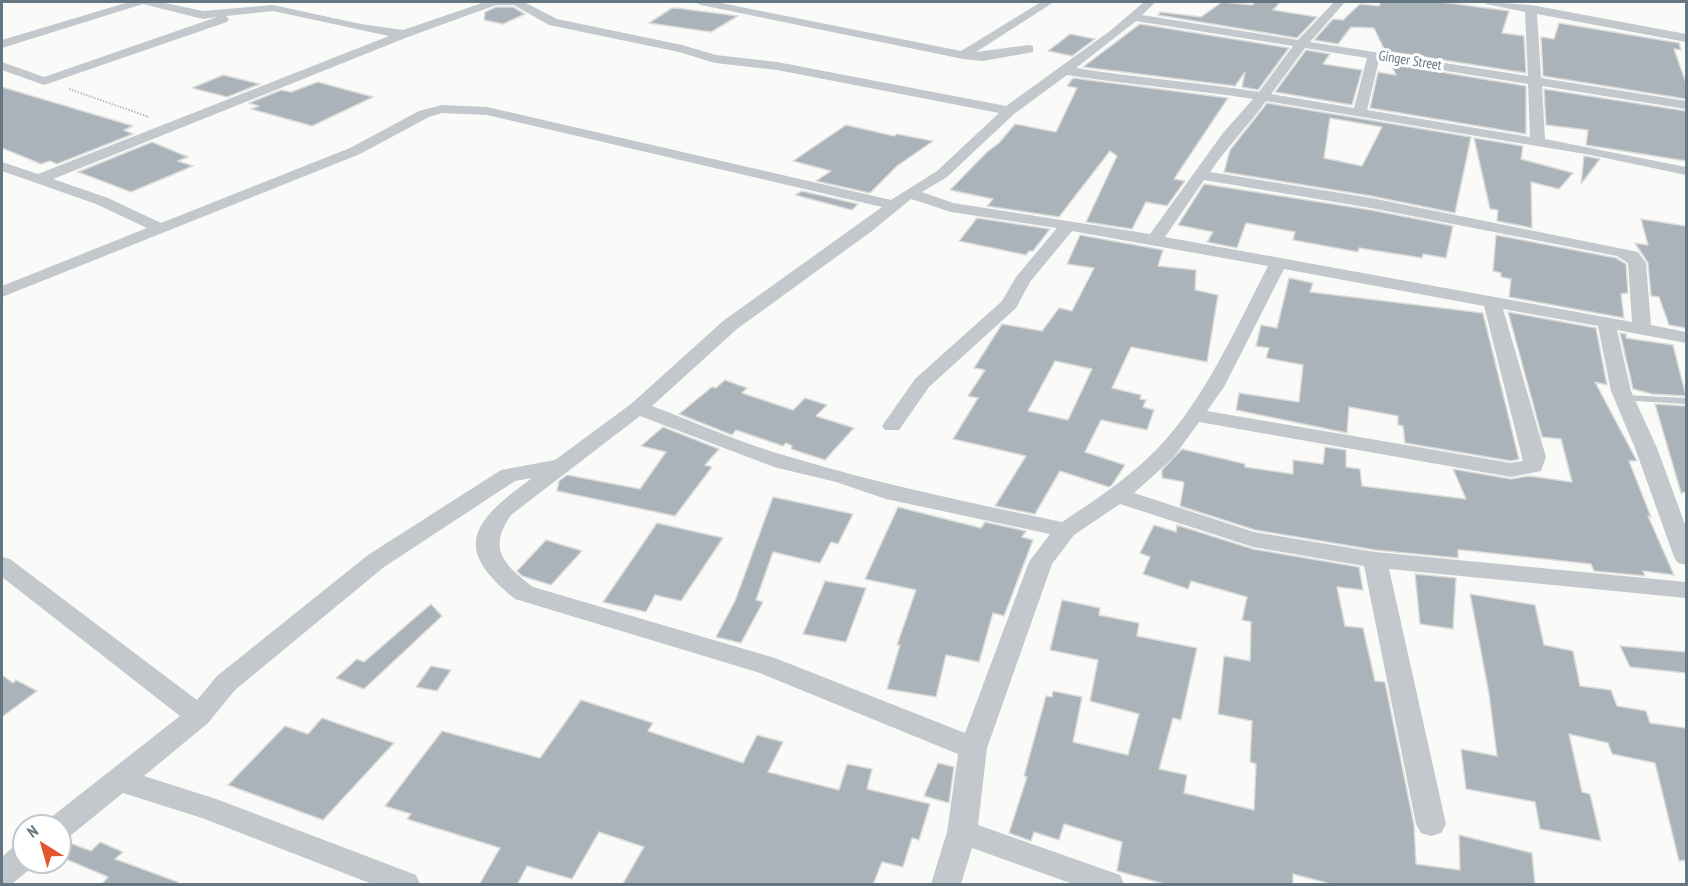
<!DOCTYPE html>
<html>
<head>
<meta charset="utf-8">
<style>
	body { margin:0 }
	#map { position:relative; width:1688px; height:886px; overflow:hidden; background:#fafaf8; font-family:"PT Sans Narrow",sans-serif }
	canvas { display:block }
	.frame { position:absolute; inset:0; border:3px solid #657683; pointer-events:none }
	.north { position:absolute; left:12px; top:814px; width:60px; height:60px; box-sizing:border-box; background:#fff; border:2px solid #c1c8cd; border-radius:50%; rotate:323deg; font-size:16px; font-weight:700; line-height:24px; text-align:center; color:#657683 }
	.north::after { content:''; display:block; margin:auto; width:21px; height:27px; background:#e4572e; clip-path:polygon(50% 0,100% 100%,50% 72%,0 100%) }
</style>
</head>
<body>
<div id="map">
<canvas width="1688" height="886"></canvas>
<div class="frame"></div>
<div class="north">N</div>
</div>
<script>
const ctx = document.querySelector('canvas').getContext('2d');
ctx.lineJoin = 'round';
function fill(path, color) { ctx.fillStyle = color; ctx.fill(path, 'evenodd'); }
function stroke(path, color, width, dash) { ctx.strokeStyle = color; ctx.lineWidth = width; ctx.lineCap = dash ? 'butt' : 'round'; ctx.setLineDash(dash || []); ctx.stroke(path); }
function write(font, color, halo, rows, align = 'center') {
  ctx.font = font + ' "PT Sans Narrow",sans-serif'; ctx.lineWidth = 6; ctx.setLineDash([]); ctx.textBaseline = 'middle'; ctx.strokeStyle = halo; ctx.fillStyle = color; for (const [text, x, y, turn = 0] of rows) {
    ctx.save(); ctx.translate(x, y); ctx.rotate((+turn || 0) * Math.PI / 180); ctx.textAlign = isNaN(turn) ? turn : align; if (halo) ctx.strokeText(text, 0, 0); ctx.fillText(text, 0, 0); ctx.restore();
  }
}
const building = new Path2D(`
	M1222 2 1252 5 1255 2H1280L1273 10 1317 17 1297 38 1158 15 1160 12 1201 17Z
	M1381 2H1441L1509 11 1502 33 1524 36 1526 73 1385 51 1374 28 1351 27 1338 44 1314 40 1333 19 1343 20 1360 4 1379 6Z
	M496 7H513L525 14 503 24 484 20 485 12Z
	M672 8H676L738 16 711 32 649 23Z
	M1559 23 1679 43 1681 50 1674 49 1686 83V99L1543 76 1541 37 1554 39Z
	M1140 24 1289 48 1258 90 1242 87 1245 72 1235 86 1083 67Z
	M1070 34 1095 39 1072 56 1048 51Z
	M1306 50 1330 54 1323 64 1362 70 1352 105 1275 92Z
	M1391 64 1526 86V134L1370 108 1378 72 1396 75Z
	M223 75 260 84 227 97 192 88Z
	M1073 78 1228 98 1174 179 1185 181 1167 206 1146 202 1132 229 1086 222 1117 156 1110 151 1059 217 987 206 993 199 950 190 987 152 999 143 1015 124 1056 132 1077 88 1067 86Z
	M318 82 373 97 312 126 251 109 259 106 249 103 281 90 291 92Z
	M2 87 133 126 124 130 133 134 57 164 50 161 41 164 2 148Z
	M1544 89 1686 111V161L1586 145 1588 130 1546 125Z
	M1267 103 1471 137 1455 213 1371 196 1224 172 1230 150ZM1330 118 1382 127 1362 166 1324 158Z
	M846 125 894 136 897 134 933 141 897 166 870 193 816 181 831 171 793 161Z
	M1474 138 1523 146 1521 159 1573 173 1559 189 1531 182 1532 228 1497 221 1498 210 1490 209Z
	M152 142 188 157 178 161 193 166 131 192 78 172Z
	M1584 156 1600 159 1581 184Z
	M1204 184 1371 210 1453 226 1446 258 1423 254 1422 258 1359 248 1358 252 1293 240 1295 232 1246 223 1237 248 1207 242 1213 232 1178 225Z
	M802 191 858 204 852 210 795 195Z
	M977 218 1050 229 1033 251H1029L1026 255 959 241Z
	M1641 219 1686 226V328L1669 325 1659 297 1651 296 1648 263 1635 243 1648 245Z
	M1080 235 1163 250 1158 266 1196 270 1195 290 1218 295 1207 362 1131 347 1112 388 1141 395 1140 399 1146 400 1143 407 1154 410 1147 430 1101 420 1085 452 1125 465 1112 485 1109 487 1060 471 1035 514 995 506 1026 456 953 439 978 398 968 396 985 370 974 368 1002 324 1042 331 1059 308 1072 311 1094 268 1067 264ZM1055 361 1092 369 1068 420 1028 411Z
	M1496 235 1616 258 1626 264 1628 293 1621 294 1624 318 1509 297 1511 279 1501 277V273L1493 271Z
	M1289 278 1313 283 1310 292 1483 313 1519 459 1511 461 1405 443 1403 426 1398 425V416L1349 407 1347 433 1236 410 1239 393 1299 402 1303 365 1266 358 1269 348 1256 346 1261 325 1277 328Z
	M1508 312 1596 328 1607 385 1595 382 1637 461H1629L1651 517 1648 516 1674 575 1643 571 1645 576 1594 571 1591 564 1462 550H1458V558L1375 550 1255 530 1180 506 1184 482 1162 478V470L1182 449 1245 464V467L1293 474V460L1323 464 1325 447 1346 450V467L1360 469 1362 486 1466 499 1453 469 1511 479 1529 476 1572 482 1561 439 1542 437Z
	M1620 333 1626 334V338L1673 345 1686 396 1652 394 1633 389Z
	M725 380 747 388 742 393 793 410 805 398 827 405 816 416 854 428 825 460 791 449 792 446 786 443 783 446 736 430 732 435 679 414 712 387 716 388Z
	M1655 404 1686 406V492L1681 493Z
	M663 427 719 449 705 465 712 467 675 516 557 491 559 481 567 475 640 489 666 452 641 446Z
	M773 497 853 514 838 544 831 542 820 563 773 552 756 600 763 602 741 643 716 637 735 601Z
	M898 507 981 528 985 522 1026 531 1022 537 1033 540 1004 616 993 613 979 662 946 655 936 697 887 689 900 645H897L916 590 865 579Z
	M657 523 723 538 681 601 655 595 646 612 603 602Z
	M1154 525 1176 532 1177 525 1253 549 1359 567 1363 590 1337 587 1345 626 1363 628 1375 681 1385 682 1414 825 1416 864 1460 870 1459 835 1532 853 1535 885H1335L1293 874V885H1168L1117 871 1122 842 1064 824 1059 840 1034 832 1031 841 1009 833 1027 777 1024 776 1046 696 1052 697 1053 691 1082 697 1073 742 1128 755 1139 714 1090 701 1098 660 1050 650 1062 600 1100 608 1099 615 1139 623 1137 636 1197 648 1181 720 1173 718 1159 769 1187 775 1184 793 1254 810 1256 764 1250 762 1252 721 1218 714 1224 656 1250 661 1251 622 1242 620 1247 597 1191 581 1188 589 1143 574 1150 557 1140 553Z
	M546 540 582 551 551 585 522 576 517 571Z
	M1415 574 1456 578 1453 629 1420 624Z
	M825 581 866 588 846 642 803 634Z
	M1470 594 1535 605 1544 645 1573 651 1580 686 1611 690 1617 706 1646 711 1650 723 1686 728V860L1679 861 1655 763 1612 754 1608 743 1569 734 1582 792 1590 794 1601 841 1540 829 1535 802 1466 789 1461 749 1497 756 1489 694Z
	M431 604 442 616 364 689 336 678 357 659 364 662Z
	M1620 646 1686 652V673L1630 667Z
	M431 666 451 670 437 691 416 687Z
	M2 675 13 683 16 680 37 691 2 717Z
	M581 700 653 723 648 731 743 763 757 735 783 742 768 772 839 790 847 764 872 769 867 789 930 804 919 840 912 838 903 867 882 862 873 885H622L644 847 599 832 572 879 527 866 517 885H479L500 848 407 819 411 814 385 806 442 731 540 758Z
	M322 718 394 743 323 820 228 785 285 726 308 734Z
	M938 763 954 767 949 803 924 796Z
	M67 842 91 851 100 842 123 852 115 859 178 882 177 885H101L108 877 61 857Z`);
const path = new Path2D(`
	M69 89 149 117`);
const service = new Path2D(`
	M1624 395 1686 398V404L1620 400 1619 398 1620 396Z`);
const minor = new Path2D(`
	M129 2H160L203 11 273 5 361 24 403 30 485 2H524L557 19 682 45 716 55 777 62 1006 106 1110 31 1144 2H1156L1142 15 1298 40 1334 2H1345L1310 42 1528 76 1525 12 1486 4 1485 2 1531 5 1686 34V42L1537 14 1541 78 1686 101V109L1542 86 1545 139 1686 167V175L1591 155 1266 101C1248 126 1227 147 1210 172L1371 198 1638 252 1646 263 1651 325 1686 332V343L1617 330 1631 391 1657 448 1686 527V565L1678 563 1674 557 1635 448 1611 391 1598 326 1503 309 1546 457 1541 471 1511 477 1199 422 1173 458 1134 493 1254 532 1375 552 1686 582V598L1389 569 1446 824 1441 833 1431 836 1421 833 1416 824 1364 566 1253 547 1120 504 1074 535 1052 564 987 748 978 825 1120 875 1124 884H1073L972 848 961 884H931L947 832 958 754 757 672 515 599C449 546 475 520 532 478L515 481 384 567 235 690 208 723 144 776 219 800 416 875 420 884H372L202 818 123 793 70 836 60 839V826H46L50 818 180 716 2 577V557L10 559 197 700 217 676 368 555 501 470 555 460 631 404 723 321 882 207 487 115 442 113 429 117 360 154 2 297V286L147 228 96 204 2 171V162L38 174 389 36 273 11 226 16 229 19 227 22 44 85 2 70V62L44 77 217 17 203 19 143 4 2 48V40ZM496 5H514L549 25 679 52 715 63 777 70 999 113 937 171 891 200 487 107 442 105 419 111 350 148 161 223 108 198 53 179 408 37ZM1136 21 1293 46 1259 92C1198 82 1136 78 1076 68ZM1305 48 1367 58 1354 108 1271 94ZM1379 60 1528 84 1530 137 1367 110ZM1067 75C1129 85 1191 89 1253 99L1223 133 1150 234 953 203 922 192 947 177 1014 114ZM1204 180 1371 208 1617 256 1628 263 1632 322 1165 237ZM911 199 951 212 1057 228 1016 277 1002 301 915 379 882 426 885 430H899L929 387 1016 308 1030 282 1072 231 1268 266C1237 326 1204 401 1157 449 1129 478 1095 500 1062 522 971 503 880 484 790 457 743 444 697 423 652 406L737 329 872 231ZM1284 269 1484 306 1523 461 1511 463 1207 411 1224 387ZM640 416 774 467 836 482 886 499 1050 534 1029 562 965 733 775 658 533 587C504 565 487 549 511 515Z
	M695 2H716L961 51 1041 2H1054L976 52 1029 45 1033 46V52L983 61 963 59 701 5Z
	M24 843V862H36L35 865 13 883 2 884V857L13 847Z`);
const farStreetnames = [
	["Ginger Street",1410,61,9]
];
fill(building, '#aab3b9');
stroke(building, '#dcdcda', 1.5);
stroke(path, '#bbbfc2', 2, [1.5, 1.5]);
fill(service, '#c3c8cc');
fill(minor, '#c3c8cc');
write('14px', '#657683', '#fff', farStreetnames);
</script>
</body>
</html>
